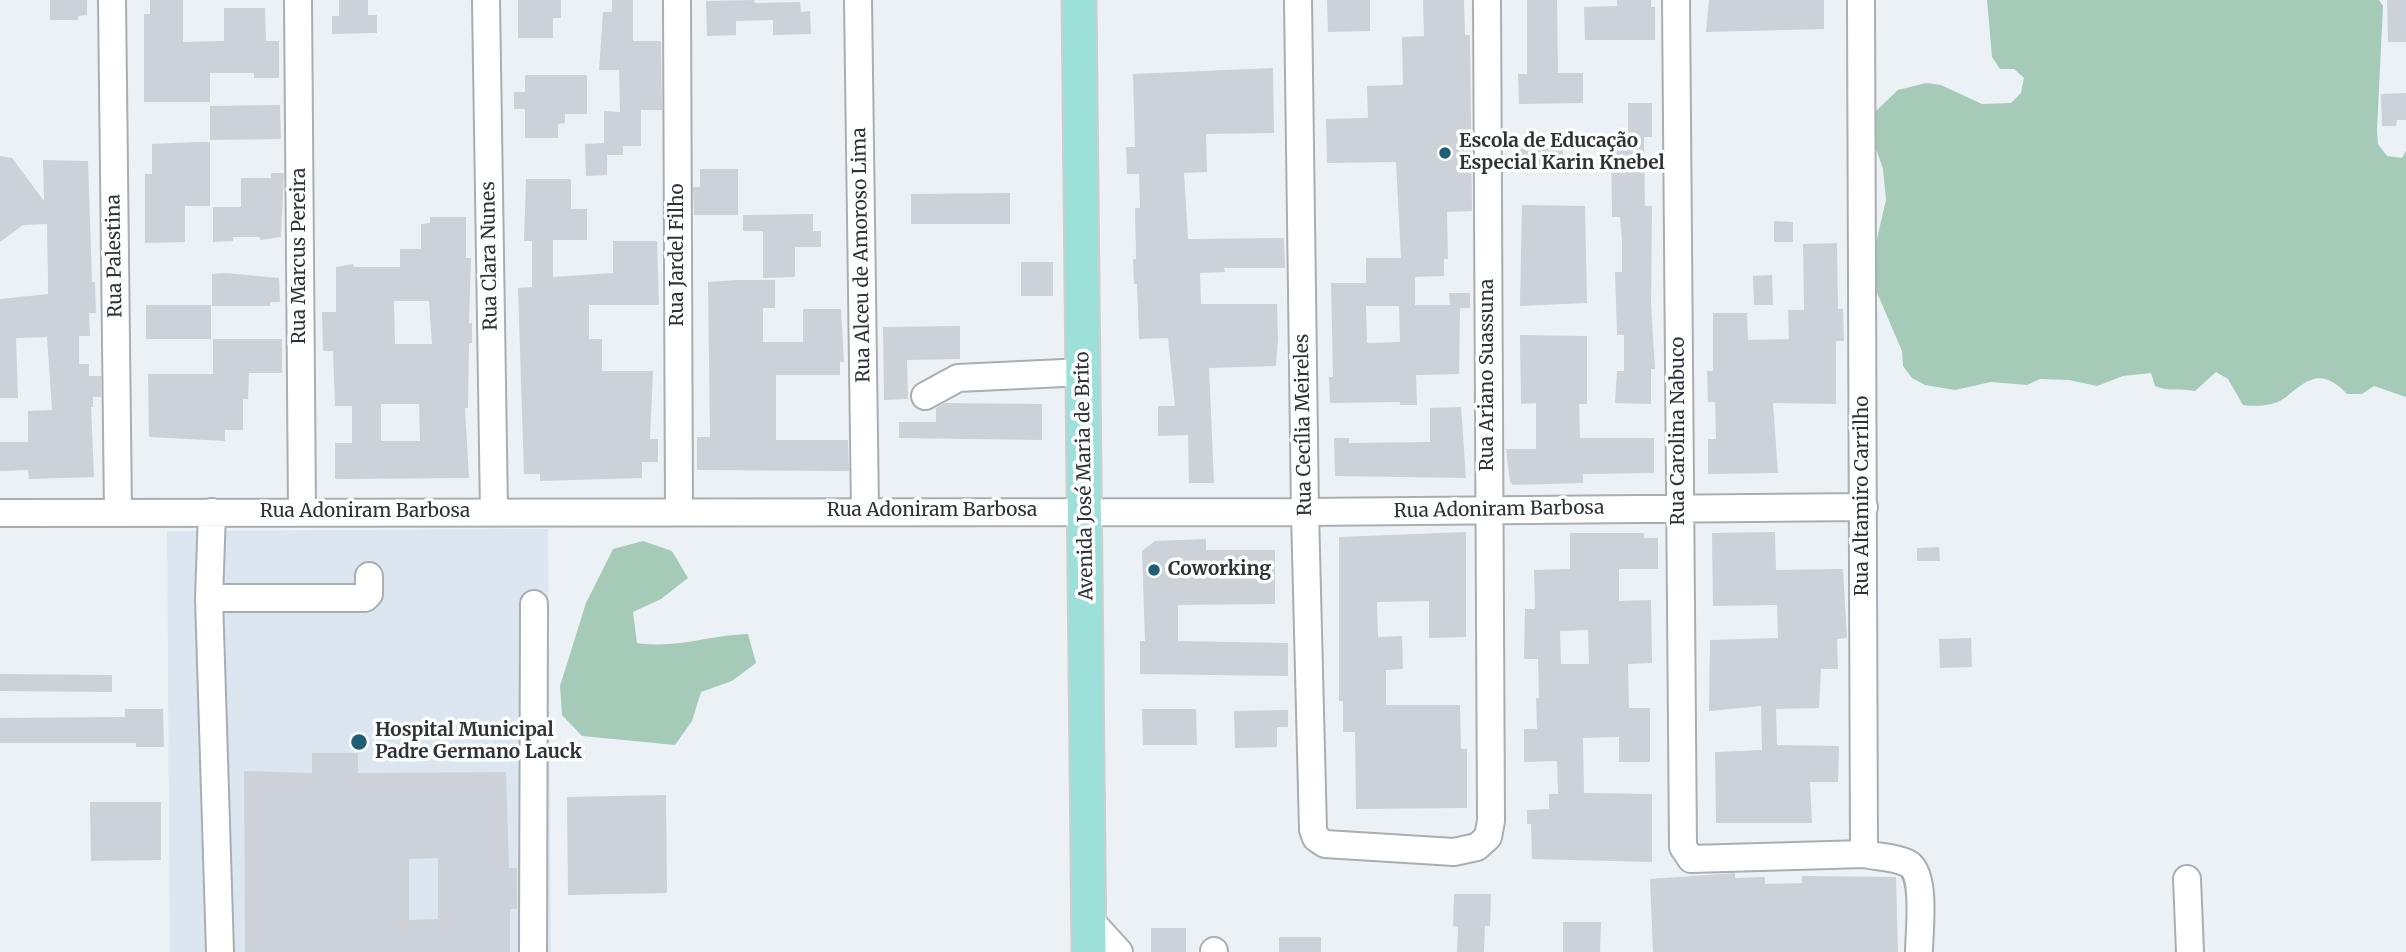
<!DOCTYPE html>
<html>
<head>
<meta charset="utf-8">
<style>
	body { margin:0 }
	canvas { display:block; background:#ecf1f6 }
</style>
</head>
<body>
<canvas width="2406" height="952"></canvas>
<script>
const ctx = document.querySelector('canvas').getContext('2d');
ctx.lineJoin = 'round';
function fill(path, color) { ctx.fillStyle = color; ctx.fill(path, 'evenodd'); }
function stroke(path, color, width, dash) { ctx.strokeStyle = color; ctx.lineWidth = width; ctx.lineCap = dash ? 'butt' : 'round'; ctx.setLineDash(dash || []); ctx.stroke(path); }
function write(font, color, halo, rows, align = 'center') {
  ctx.font = font + ' Merriweather,serif'; ctx.lineWidth = 7; ctx.setLineDash([]); ctx.textBaseline = 'middle'; ctx.strokeStyle = halo; ctx.fillStyle = color; for (const [text, x, y, turn = 0] of rows) {
    ctx.save(); ctx.translate(x, y); ctx.rotate((+turn || 0) * Math.PI / 180); ctx.textAlign = isNaN(turn) ? turn : align; if (halo) ctx.strokeText(text, 0, 0); ctx.fillText(text, 0, 0); ctx.restore();
  }
}
const built = new Path2D(`
	M548 529 551 952H170L167 531Z`);
const forest = new Path2D(`
	M1987 0H2379L2383 6 2377 130 2378 144 2387 156 2402 158 2406 151V397L2374 386 2362 394H2347C2322 368 2309 378 2286 397 2275 406 2256 407 2243 405L2228 379 2216 372 2195 391C2180 388 2169 392 2155 386L2151 373 2123 376 2097 386 2069 380 2040 379 2027 385 1991 382 1955 390 1925 385 1912 378 1903 366 1902 351 1872 281 1876 243 1886 200 1883 169 1873 140 1872 125 1876 111 1898 90 1926 83 1941 85 1982 104 2011 103 2021 93 2024 78 2014 69H2000L1992 57Z
	M643 541 672 551 688 578 661 599 633 612 637 643C677 649 708 635 748 634L756 663 732 681 701 692 692 721 675 745 582 736 562 715 560 686 586 603 613 549Z`);
const building = new Path2D(`
	M50 0H87V15L78 16V20H50Z
	M150 0H183V42L224 41V8H265L266 41H279V78H254V73H210V102H144V14H150Z
	M339 0H368V15H377V33L332 34V16H339Z
	M518 0H561V18H553V38H518Z
	M612 0H633V41H661L662 110H641V146H623V155H607V175L586 176 585 144 604 143V111L620 112 619 70H599L603 12H612Z
	M754 0 755 3 800 2 801 12 810 11 811 34 773 35V20L736 21V35L707 36 706 1Z
	M1327 0H1370V31L1328 32Z
	M1423 0H1464L1465 35H1470L1472 211 1447 212 1448 259H1444V276L1415 277V305H1450L1449 293H1470V308H1460L1459 374 1416 375 1417 405H1400V402L1330 403 1329 377H1333L1331 283H1366V258H1401L1396 162 1327 163 1326 119 1368 118 1367 86 1403 85 1402 37 1424 36ZM1366 306H1399L1400 342 1367 343Z
	M1527 0H1557L1558 73H1583V103L1519 104 1518 74H1527Z
	M1617 0H1651V7H1655V40H1585L1584 7 1617 6Z
	M1709 0H1824V29L1706 32Z
	M2387 0H2406V42H2388Z
	M1273 68 1274 133 1206 134 1207 172 1184 173 1188 239 1284 238 1285 268H1224L1225 272 1200 273 1201 304H1277L1278 339 1276 366 1209 368 1214 483H1189L1188 435 1158 436V406H1175L1168 338 1139 339 1137 284H1134L1133 259H1136L1135 208H1140L1139 174H1127L1126 147H1135L1133 74Z
	M525 75H587V114H565V123L558 124V138H525V109H514V92H525Z
	M2406 93V120H2397L2396 126H2382L2381 94Z
	M1628 103H1652V137H1644L1645 206H1652L1651 304 1655 369H1651V404L1615 403 1617 371H1624V335H1617L1615 272H1622V240L1620 217H1612L1611 139H1628Z
	M280 105 281 139 210 140V106Z
	M197 142H210V206H185V242L145 243V174H152V144Z
	M1517 142H1563V169L1518 170Z
	M0 156 12 158 44 201 43 160 88 161 92 282H95L96 313H89L90 336H79V364H89V376H101V397H93V407H91L94 477 29 479 28 470 0 471V442H28V411L52 410 47 337 16 338 18 398H0V299L48 294V281L47 224 23 225 0 242Z
	M700 169H738V215H694L693 187H700Z
	M271 173H284L281 237 260 240V237H233V241L213 242V207H241V178H271Z
	M526 179H571V209H587V240H553V277L613 273V241H657L659 305H589V339H602V371H653L650 439H658V462H642V478L540 481V474H524L518 288 532 287V241H524Z
	M1010 193V224H911V194Z
	M1522 205 1585 206 1587 303 1520 306Z
	M813 214V231H821V247H795V277L763 278V231H743V215Z
	M430 217H466V258H471L469 323H472V343H469L468 408H465L469 478 335 479V443H352V406H335L333 351H323L322 312H336V267L353 264 354 267H400V249H421V224L430 223ZM394 301H429L432 344H395ZM381 404H419L420 441H381Z
	M1774 221 1793 222V242H1774Z
	M1837 243 1838 309H1843L1844 341H1836V404L1773 403 1778 473 1708 474V439H1716L1715 402H1708L1707 371H1713V313H1747L1748 340 1789 339 1788 310H1804L1803 244Z
	M1021 262H1053V296H1021Z
	M226 273 279 278 280 302H270V306H212V274Z
	M1772 275 1773 305H1754L1753 276Z
	M737 280H775V308H763V342H803V309H841L844 362H840V375H776V440H848L849 471 697 470V437H710L708 282Z
	M146 305H211V339H146Z
	M960 326V359L907 360 908 399 884 400 883 327Z
	M1520 335 1587 336V404H1579L1580 438H1654V473L1583 474V483L1513 485 1510 482 1506 449H1536V403L1521 404Z
	M213 339H282V373H249L248 399H243V430H225V441L149 437 148 374H213Z
	M945 403 1042 404V440L899 438V422H936V408Z
	M1461 407 1466 478 1335 476 1334 438H1349V443L1430 442V408Z
	M1466 532V637L1429 638V601L1377 602 1378 637 1402 636 1403 669 1386 670V705H1460L1461 749H1467V808L1356 809 1355 732H1343V701H1339V537Z
	M1775 532 1776 570 1843 569 1847 638 1837 639 1838 669H1821L1819 708 1776 709 1777 745 1839 746 1838 782H1810L1812 823H1716L1715 752 1762 750 1761 706 1709 711 1710 640 1778 638 1777 605 1713 606 1712 533Z
	M1570 533H1644V538H1658V569H1619V601L1651 600 1652 663 1628 664 1629 708H1650V762H1619V737L1583 738 1584 793 1652 794V862L1532 859 1531 824H1527V810L1549 809V794H1558L1557 761 1524 762V729H1537L1536 698H1539L1538 659H1524L1525 609H1535L1534 570 1570 569ZM1588 630 1589 664H1561L1560 631Z
	M1206 539V550H1275V604L1178 605V641L1288 643V676L1140 674V641H1145L1142 551 1155 541Z
	M1939 547 1940 561H1917V548Z
	M1971 638 1972 667 1940 668 1939 639Z
	M0 674 112 675V692L0 691Z
	M125 709H163L164 747H136V743H0V718L125 717Z
	M1142 709H1196L1197 745H1143Z
	M1288 710V727H1277V747L1235 748 1234 711Z
	M312 753H358V773L506 772 509 868H517V909H510V952H245L244 771 312 773ZM438 858V919L409 920V859Z
	M666 795 667 893 568 895 567 797Z
	M90 802H161V860L91 861Z
	M1735 873V878L1765 877V884L1802 883V876L1896 877 1898 952H1653L1650 879Z
	M1454 894H1491L1490 926H1485L1484 952H1457L1458 927 1453 926Z
	M1563 922H1601L1600 952H1563Z
	M1151 928H1186V952H1151Z
	M1279 937H1321V952H1279Z`);
const minor = new Path2D(`
	M112 0 118 513
	M298 0 302 512
	M486 0 494 512
	M677 0 679 511
	M858 0 865 510
	M1298 0 1305 512 1313 830 1316 838 1325 844 1454 852 1477 847 1488 837 1491 821 1487 0
	M1676 0 1683 847 1691 859 1864 854
	M1861 0 1864 854C1877 857 1895 857 1907 863 1927 872 1919 932 1919 952
	M925 396 958 378 1084 372
	M212 512 209 598 220 952
	M0 513 1305 512 1864 507
	M209 598H365L369 594V576
	M2187 879 2190 952
	M1089 919 1119 952
	M533 952 534 604
	M1214 952V951`);
const major = new Path2D(`
	M1079 0 1089 952`);
const markers = [
	[1445,153,7,"#1f5e74"],
	[1154,570,7,"#1f5e74"],
	[359,742,9,"#1f5e74"]
];
const poiNames = [
	["Escola de Educação",1459,142],
	["Especial Karin Knebel",1459,164],
	["Coworking",1168,570],
	["Hospital Municipal",375,731],
	["Padre Germano Lauck",375,753]
];
const streetNames = [
	["Rua Jardel Filho",678,255,-90],
	["Rua Alceu de Amoroso Lima",862,255,-91],
	["Rua Palestina",115,256,-91],
	["Rua Marcus Pereira",300,256,-90],
	["Rua Clara Nunes",490,256,-91],
	["Rua Ariano Suassuna",1488,375,-90],
	["Rua Cecília Meireles",1304,425,-91],
	["Rua Carolina Nabuco",1679,431,-90],
	["Avenida José Maria de Brito",1085,476,-91],
	["Rua Altamiro Carrilho",1863,496,-90],
	["Rua Adoniram Barbosa",1499,510,-1],
	["Rua Adoniram Barbosa",932,511],
	["Rua Adoniram Barbosa",365,512]
];
fill(built, '#dce6f1');
fill(forest, '#a5cbb8');
fill(building, '#cdd2d8');
stroke(minor, '#a9aeb3', 30);
stroke(major, '#cececf', 37);
stroke(minor, '#fff', 26);
stroke(major, '#9ddfd9', 33);
for (const [x, y, r, color] of markers) { const dot = new Path2D(); dot.arc(x, y, r, 0, 2 * Math.PI); ctx.fillStyle = color; ctx.fill(dot); stroke(dot, '#fdfeff', 2.5); }
write('bold 19px', '#313235', '#fdfeff', poiNames, 'left');
write('19px', '#313235', '#fdfeff', streetNames);
</script>
</body>
</html>
